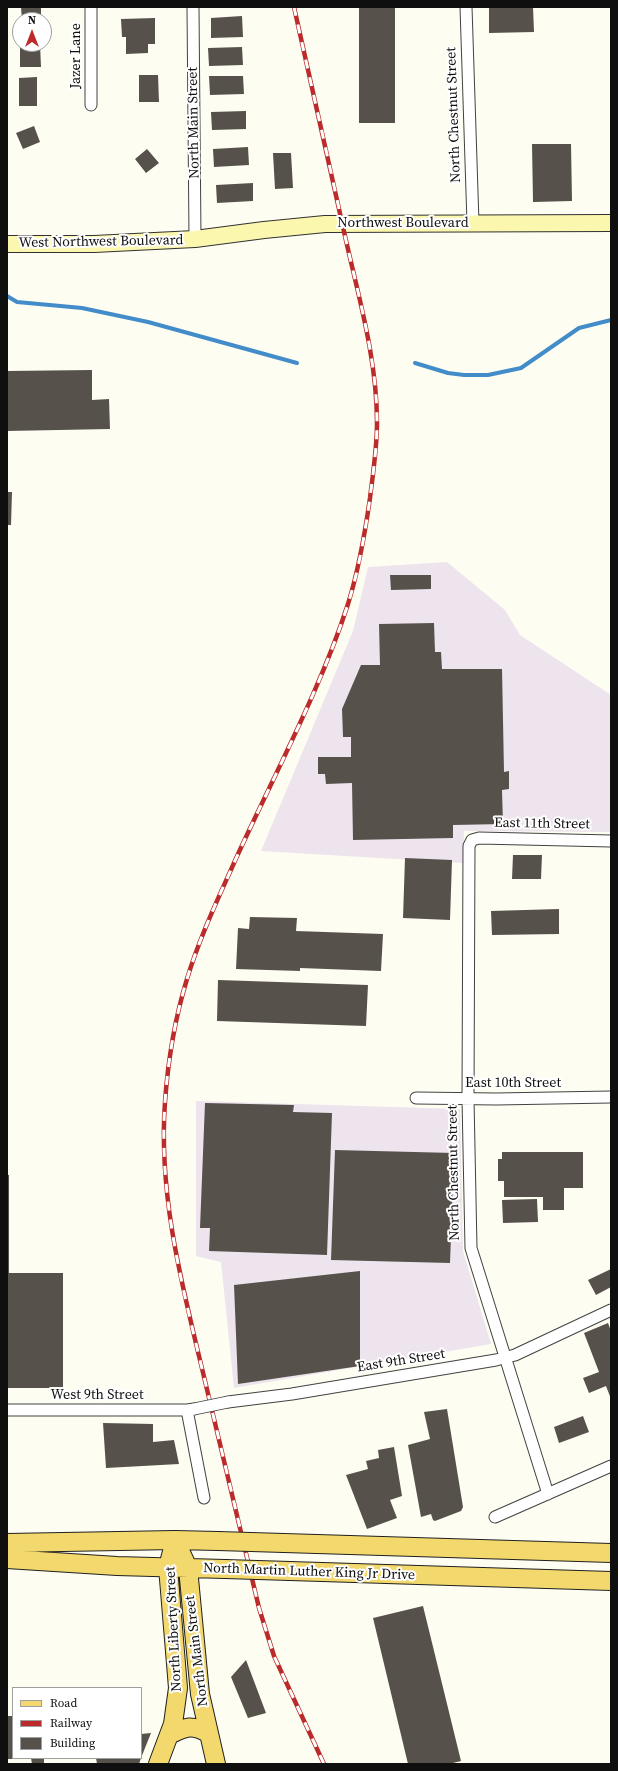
<!DOCTYPE html>
<html>
<head>
<meta charset="utf-8">
<style>
	body { margin:0 }
	#map { position:relative; width:618px; height:1771px; overflow:hidden; background:#fefdf2; font-family:"Source Serif 4",serif }
	canvas { display:block }
	.frame { position:absolute; inset:0; border:8px solid #0f0f0f; pointer-events:none }
	.legend { position:absolute; left:12px; top:1687px; width:130px; height:72px; box-sizing:border-box; background:#fff; border:1px solid #9f9f9f; margin:0; padding:5px 7px; list-style:none; font-size:12px; color:#0f0f0f }
	.legend li { display:flex; align-items:center; gap:8px; height:20px }
	.legend b { width:20px; border:1px solid #9f9f9f }
	.north { position:absolute; left:12px; top:12px; width:40px; height:40px; box-sizing:border-box; background:#fff; border:1px solid #9f9f9f; border-radius:50%; rotate:0deg; font-size:11px; font-weight:700; line-height:16px; text-align:center; color:#0f0f0f }
	.north::after { content:''; display:block; margin:auto; width:14px; height:18px; background:#bb2b2b; clip-path:polygon(50% 0,100% 100%,50% 72%,0 100%) }
</style>
</head>
<body>
<div id="map">
<canvas width="618" height="1771"></canvas>
<div class="frame"></div>
<ul class="legend">
<li><b style="height:5px;background:#f3d96d"></b>Road</li>
<li><b style="height:5px;background:#bb2b2b"></b>Railway</li>
<li><b style="height:11px;background:#57514c"></b>Building</li>
</ul>
<div class="north">N</div>
</div>
<script>
const ctx = document.querySelector('canvas').getContext('2d');
ctx.lineJoin = 'round';
function fill(path, color) { ctx.fillStyle = color; ctx.fill(path, 'evenodd'); }
function stroke(path, color, width, dash) { ctx.strokeStyle = color; ctx.lineWidth = width; ctx.lineCap = dash ? 'butt' : 'round'; ctx.setLineDash(dash || []); ctx.stroke(path); }
function write(font, color, halo, rows, align = 'center') {
  ctx.font = font + ' "Source Serif 4",serif'; ctx.lineWidth = 4; ctx.setLineDash([]); ctx.textBaseline = 'middle'; ctx.strokeStyle = halo; ctx.fillStyle = color; for (const [text, x, y, turn = 0] of rows) {
    ctx.save(); ctx.translate(x, y); ctx.rotate((+turn || 0) * Math.PI / 180); ctx.textAlign = isNaN(turn) ? turn : align; if (halo) ctx.strokeText(text, 0, 0); ctx.fillText(text, 0, 0); ctx.restore();
  }
}
const industrial = new Path2D(`
	M447 562 505 610 520 635 611 695V832L464 831 463 863 261 851 353 631 368 567Z
	M196 1101 460 1109 463 1251 491 1344 234 1388 221 1262 196 1256Z`);
const stream = new Path2D(`
	M7 296 17 302 82 308 148 322 297 363
	M415 363 448 373 464 375H488L521 368 579 328 611 320`);
const building = new Path2D(`
	M21 7H41V20H22Z
	M359 7H395V123H359Z
	M489 7H533L534 32 489 33Z
	M242 16 243 37 211 38V18Z
	M155 18V44H148V53L126 54V37H122L121 19Z
	M20 44H40L41 67H20Z
	M242 47 243 65 209 66 208 48Z
	M139 75H158L159 102H139Z
	M209 76H243L244 94 210 95Z
	M37 77V106H19V78Z
	M246 111V129L212 130 211 112Z
	M34 126 40 142 23 149 16 133Z
	M532 144H571L572 201 533 202Z
	M248 147 249 165 214 167 213 149Z
	M147 149 159 163 146 173 135 159Z
	M273 153H291L293 188 275 189Z
	M253 183V201L217 203 216 185Z
	M92 370V400L109 399 110 429 7 431V371Z
	M7 492H12L11 525H7Z
	M390 575H431V589L391 590Z
	M434 623 435 652H441L442 669H502L504 772 509 771V789L502 790 503 824 453 825V838L353 840 352 783 326 784 325 774H318V757H351V737H343L342 709 361 665H380L379 624Z
	M513 855H542L541 879H512Z
	M405 858 452 860 450 920 403 918Z
	M559 909V934L492 935 491 911Z
	M250 917 297 918 296 931 383 934 381 971 300 968V971L236 969 238 928 249 929Z
	M218 980 368 985 366 1026 217 1021Z
	M205 1103 294 1105 293 1112 332 1113 327 1255 209 1251 210 1228H200Z
	M335 1150 454 1153 450 1263 331 1260Z
	M502 1152H583V1188H564V1210H543V1197H504V1181H498V1159H502Z
	M7 1175H9V1273H63V1388H7Z
	M537 1199 538 1222 503 1223 502 1200Z
	M611 1269V1287L596 1295 588 1280Z
	M360 1271V1366L238 1384 234 1285Z
	M608 1323 611 1331V1399L606 1386 589 1393 583 1378 599 1372 584 1333Z
	M447 1409 463 1507 461 1511 435 1521 433 1520 431 1514 421 1517 408 1445 430 1439 424 1412Z
	M583 1416 589 1432 559 1443 554 1427Z
	M103 1423 153 1424V1442L174 1440 179 1464 106 1468Z
	M394 1447 402 1496 390 1500 397 1518 367 1529 346 1475 368 1469 366 1461 379 1458 378 1450Z
	M423 1606 461 1761 449 1764H408L373 1618Z
	M246 1660 266 1713 248 1718 231 1677Z
	M7 1716H13V1759H8Z
	M151 1733 141 1758V1734Z
	M31 1758H44V1764H32Z
	M96 1758H141L139 1764H97Z`);
const minor = new Path2D(`
	M193 7 195 239
	M466 7 473 223
	M91 105V7
	M416 1098 496 1099 611 1097
	M228 1402 292 1394 496 1360 515 1355 611 1310
	M7 1410H187L194 1409
	M187 1410 204 1498
	M548 1494 471 1248 468 1099 469 846 472 840 479 838 611 841
	M495 1517 611 1466`);
const secondary = new Path2D(`
	M7 244H94L195 239 264 230 325 224 611 223`);
const primary = new Path2D(`
	M175 1540 188 1568 200 1694 216 1764
	M7 1543 175 1540 218 1541
	M284 1543 611 1553
	M7 1559 117 1566 225 1569
	M290 1571 611 1581
	M169 1735C186 1727 191 1724 208 1733
	M158 1764 173 1724 178 1688 168 1567 175 1540`);
const rail = new Path2D(`
	M294 7C310 80 327 153 343 227 357 292 377 356 377 423 377 448 373 473 370 498 365 533 359 569 348 604 320 691 272 779 234 863 217 901 199 939 187 979 175 1018 168 1060 165 1102 158 1197 183 1289 205 1381 223 1456 241 1532 259 1608L274 1656 324 1764`);
const minorBridge = new Path2D(`
	M194 1409 228 1402`);
const primaryBridge = new Path2D(`
	M218 1541 284 1543
	M225 1569 290 1571`);
const streetNames = [
	["Jazer Lane",76,56,-90],
	["North Chestnut Street",454,115,-92],
	["North Main Street",194,123,-91],
	["Northwest Boulevard",403,223],
	["West Northwest Boulevard",101,242,-1],
	["East 11th Street",542,824,1],
	["East 10th Street",513,1083],
	["North Chestnut Street",454,1173,-91],
	["East 9th Street",401,1361,-9],
	["West 9th Street",97,1395],
	["North Martin Luther King Jr Drive",309,1572,2],
	["North Liberty Street",174,1629,-93],
	["North Main Street",197,1651,-97]
];
fill(industrial, '#ede4ed');
stroke(stream, '#428cc9', 4);
fill(building, '#57514c');
stroke(minor, '#424242', 13);
stroke(secondary, '#313131', 18);
stroke(primary, '#202020', 20);
stroke(minor, '#fff', 11);
stroke(secondary, '#fcf7af', 16);
stroke(primary, '#f3d96d', 18);
stroke(rail, '#bb2b2b', 4.5);
stroke(rail, '#fff', 3, [9]);
stroke(minorBridge, '#424242', 13, []);
stroke(primaryBridge, '#202020', 20, []);
stroke(minorBridge, '#fff', 11);
stroke(primaryBridge, '#f3d96d', 18);
write('14px', '#0f0f0f', '#fff', streetNames);
</script>
</body>
</html>
